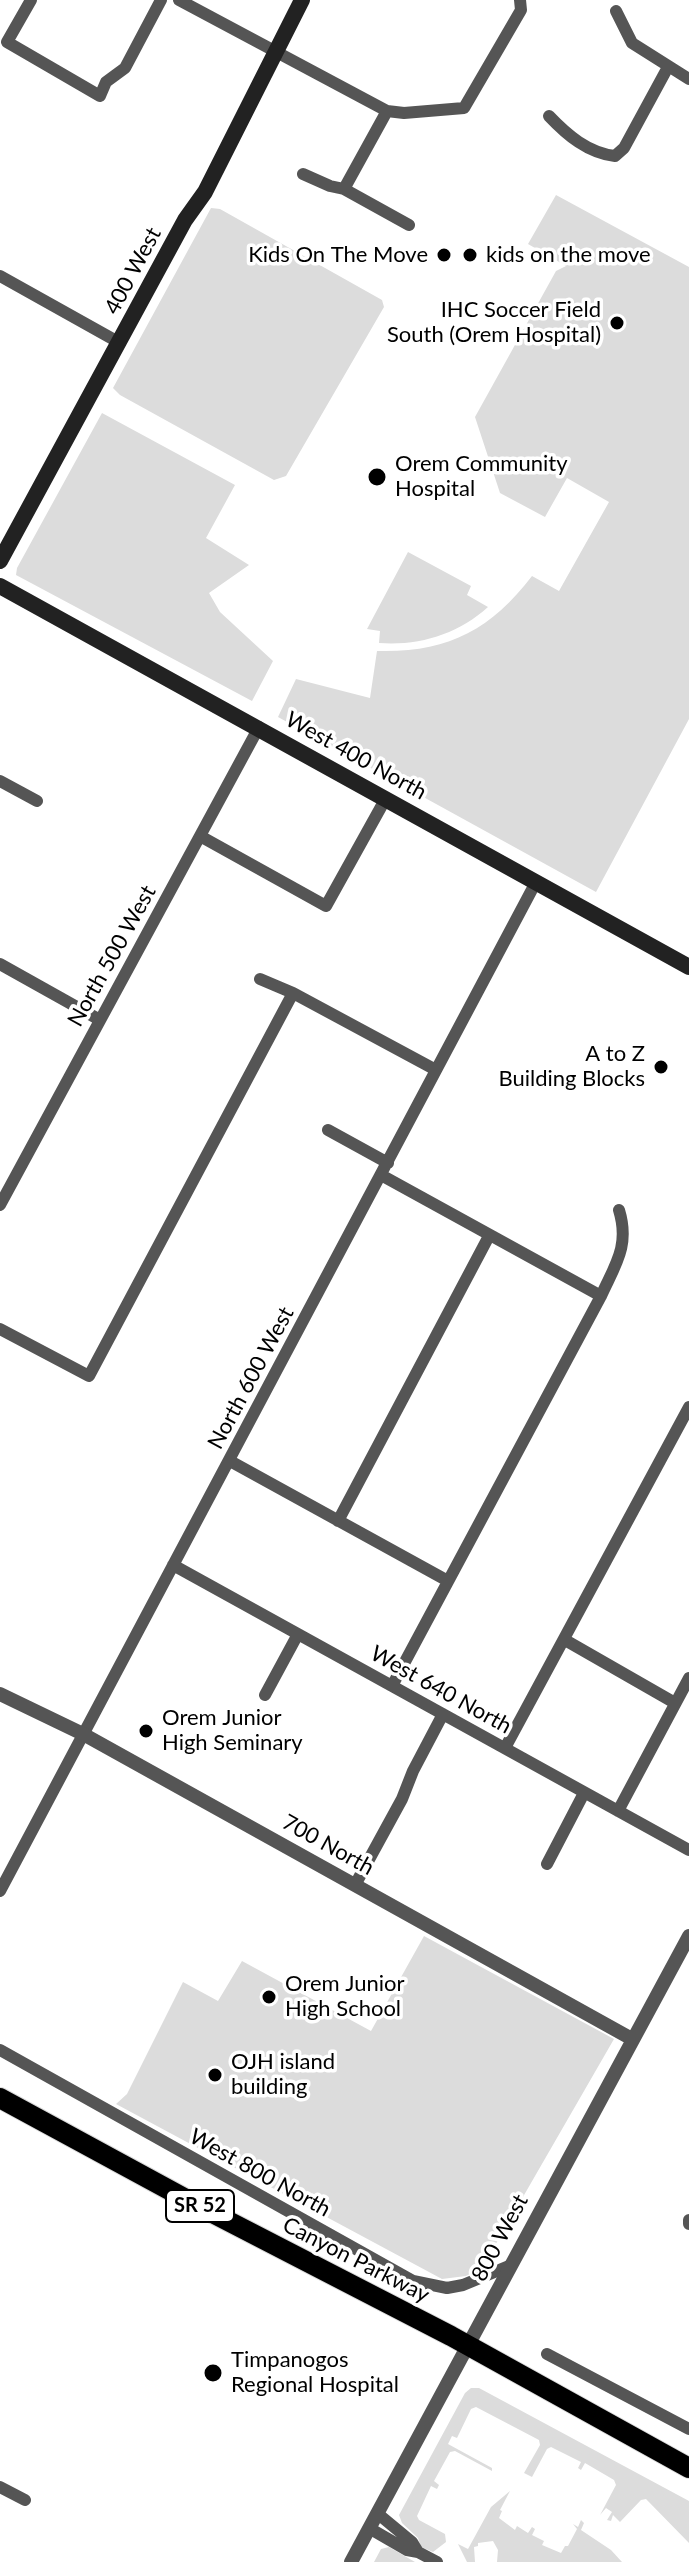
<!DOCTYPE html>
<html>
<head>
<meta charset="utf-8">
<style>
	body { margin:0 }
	canvas { display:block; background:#fff }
</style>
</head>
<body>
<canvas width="689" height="2562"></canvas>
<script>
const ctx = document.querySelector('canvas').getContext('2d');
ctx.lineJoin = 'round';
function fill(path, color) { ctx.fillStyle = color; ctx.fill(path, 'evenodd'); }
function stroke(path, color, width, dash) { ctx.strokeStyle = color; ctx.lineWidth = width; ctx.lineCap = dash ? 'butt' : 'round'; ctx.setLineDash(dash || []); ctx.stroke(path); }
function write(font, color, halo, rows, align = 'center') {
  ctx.font = font + ' Lato,sans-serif'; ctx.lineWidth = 7; ctx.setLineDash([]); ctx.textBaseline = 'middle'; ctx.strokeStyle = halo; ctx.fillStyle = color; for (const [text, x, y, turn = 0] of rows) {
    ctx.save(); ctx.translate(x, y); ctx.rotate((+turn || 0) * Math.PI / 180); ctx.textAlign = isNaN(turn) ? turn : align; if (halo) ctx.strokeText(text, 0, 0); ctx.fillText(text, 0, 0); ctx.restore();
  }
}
const green = new Path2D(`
	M556 195 689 267V719L596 892 278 717 296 679 370 698 377 651C446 653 490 631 532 576L559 591 609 502 567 478 545 517 500 493 475 417 556 271 566 266 528 244Z
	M211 208 220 209 382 300 384 307 286 476 274 480 120 395 113 388Z
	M102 413 235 485 206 538 249 565 209 593 220 612 273 661 252 701 16 575 17 568Z
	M408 552 471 586 467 595 488 607C458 634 420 646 379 643L380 631 367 629Z
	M424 1936 614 2039 482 2268 466 2276 442 2279 116 2104 127 2094 183 1982 218 2001 242 1961 371 2031Z
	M471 2388H479L689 2501V2543L646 2499 641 2500 620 2522 613 2515 611 2521 607 2520 612 2512 606 2508 600 2515 616 2485 614 2480 585 2463 581 2470 578 2468 581 2462 551 2447 547 2449 532 2477 524 2473 540 2445 539 2440 476 2407 471 2409 457 2438 452 2436 448 2444 492 2468V2471L455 2451 450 2452 434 2481 439 2485 437 2489 431 2486 417 2516 419 2520 445 2534 446 2542 433 2552 421 2547 418 2538 402 2523 399 2515 465 2393Z
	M510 2491 500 2510 502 2511 499 2518 515 2530 517 2526 528 2533 532 2527 535 2529 532 2535 544 2541 542 2545 561 2553 565 2546H568L577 2529 573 2524 578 2527 581 2520 584 2523 581 2530 611 2550 622 2562H497L498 2550 493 2541 478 2543V2546L474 2547 475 2562H467L458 2544 468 2549 491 2507Z
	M389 2547 415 2562H374L381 2549Z`);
const minor = new Path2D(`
	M31 0 7 42 100 96 106 82 125 68 161 0
	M179 0 387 111 404 113 464 108 521 10 520 0
	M616 11 632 43 689 79
	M549 116C567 135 588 153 615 156L624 148 668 67
	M303 174 330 186 344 189 409 225
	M344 189 387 111
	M0 276 120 343
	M0 781 37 801
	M200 836 326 906 386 798
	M0 964 100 1020
	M260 979 293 993 436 1070
	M328 1130 388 1163
	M381 1175 601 1296
	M0 1205 259 727
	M0 1329 89 1376 293 993
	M230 1461 448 1581
	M338 1521 489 1236
	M173 1565 689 1850
	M565 1640 675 1703
	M392 1686 601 1296C615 1265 630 1246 619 1210
	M265 1695 298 1634
	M505 1748 689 1407
	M618 1811 689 1678
	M547 1864 584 1793
	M355 1885 402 1799 413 1771 443 1714
	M0 1891 536 882
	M0 2050 413 2281 447 2288 463 2285 509 2266
	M689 2220V2224
	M547 2354 689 2429
	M0 2487 25 2500
	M377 2513 412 2542 418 2552 437 2562
	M369 2528 407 2550 418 2552`);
const tertiary = new Path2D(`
	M0 1694 83 1734 632 2039
	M351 2562 689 1936`);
const secondary = new Path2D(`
	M0 561 185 220 205 192 302 0
	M0 586 689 967`);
const trunk = new Path2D(`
	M0 2098 197 2205 451 2336 689 2468`);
const markers = [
	[444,255,8,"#000"],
	[470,255,8,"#000"],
	[617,323,8,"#000"],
	[377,477,10,"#000"],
	[661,1067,8,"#000"],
	[146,1731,8,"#000"],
	[269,1997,8,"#000"],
	[215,2075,8,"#000"],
	[213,2373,10,"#000"]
];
const shields = [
	[200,2206,68]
];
const shieldNames = [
	["SR 52",200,2206]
];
const poiNames = [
	["Kids On The Move",428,255,"right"],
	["kids on the move",486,255],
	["IHC Soccer Field",601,310,"right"],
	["South (Orem Hospital)",601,335,"right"],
	["Orem Community",395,464],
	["Hospital",395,489],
	["A to Z",645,1054,"right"],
	["Building Blocks",645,1079,"right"],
	["Orem Junior",162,1718],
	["High Seminary",162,1743],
	["Orem Junior",285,1984],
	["High School",285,2009],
	["OJH island",231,2062],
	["building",231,2087],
	["Timpanogos",231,2360],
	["Regional Hospital",231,2385]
];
const streetNames = [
	["400 West",133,271,-62],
	["West 400 North",356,756,29],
	["North 500 West",112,956,-61],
	["North 600 West",251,1378,-62],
	["West 640 North",441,1690,29],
	["700 North",328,1845,29],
	["West 800 North",260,2173,29],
	["800 West",500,2238,-62],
	["Canyon Parkway",356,2260,27]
];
fill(green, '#dcdcdc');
stroke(trunk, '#dbdbdb', 22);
stroke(minor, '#555', 12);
stroke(tertiary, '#555', 14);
stroke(secondary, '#222', 16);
stroke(trunk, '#000', 20);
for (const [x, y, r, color] of markers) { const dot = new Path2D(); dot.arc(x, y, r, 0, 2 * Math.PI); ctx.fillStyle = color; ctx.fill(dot); stroke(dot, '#fff', 3); }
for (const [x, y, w] of shields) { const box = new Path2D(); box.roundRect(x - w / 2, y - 16, w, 32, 6); ctx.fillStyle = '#fff'; ctx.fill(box); stroke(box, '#000', 2); }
write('bold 20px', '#000', null, shieldNames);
write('22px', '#000', '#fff', poiNames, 'left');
write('22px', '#000', '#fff', streetNames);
</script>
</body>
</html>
